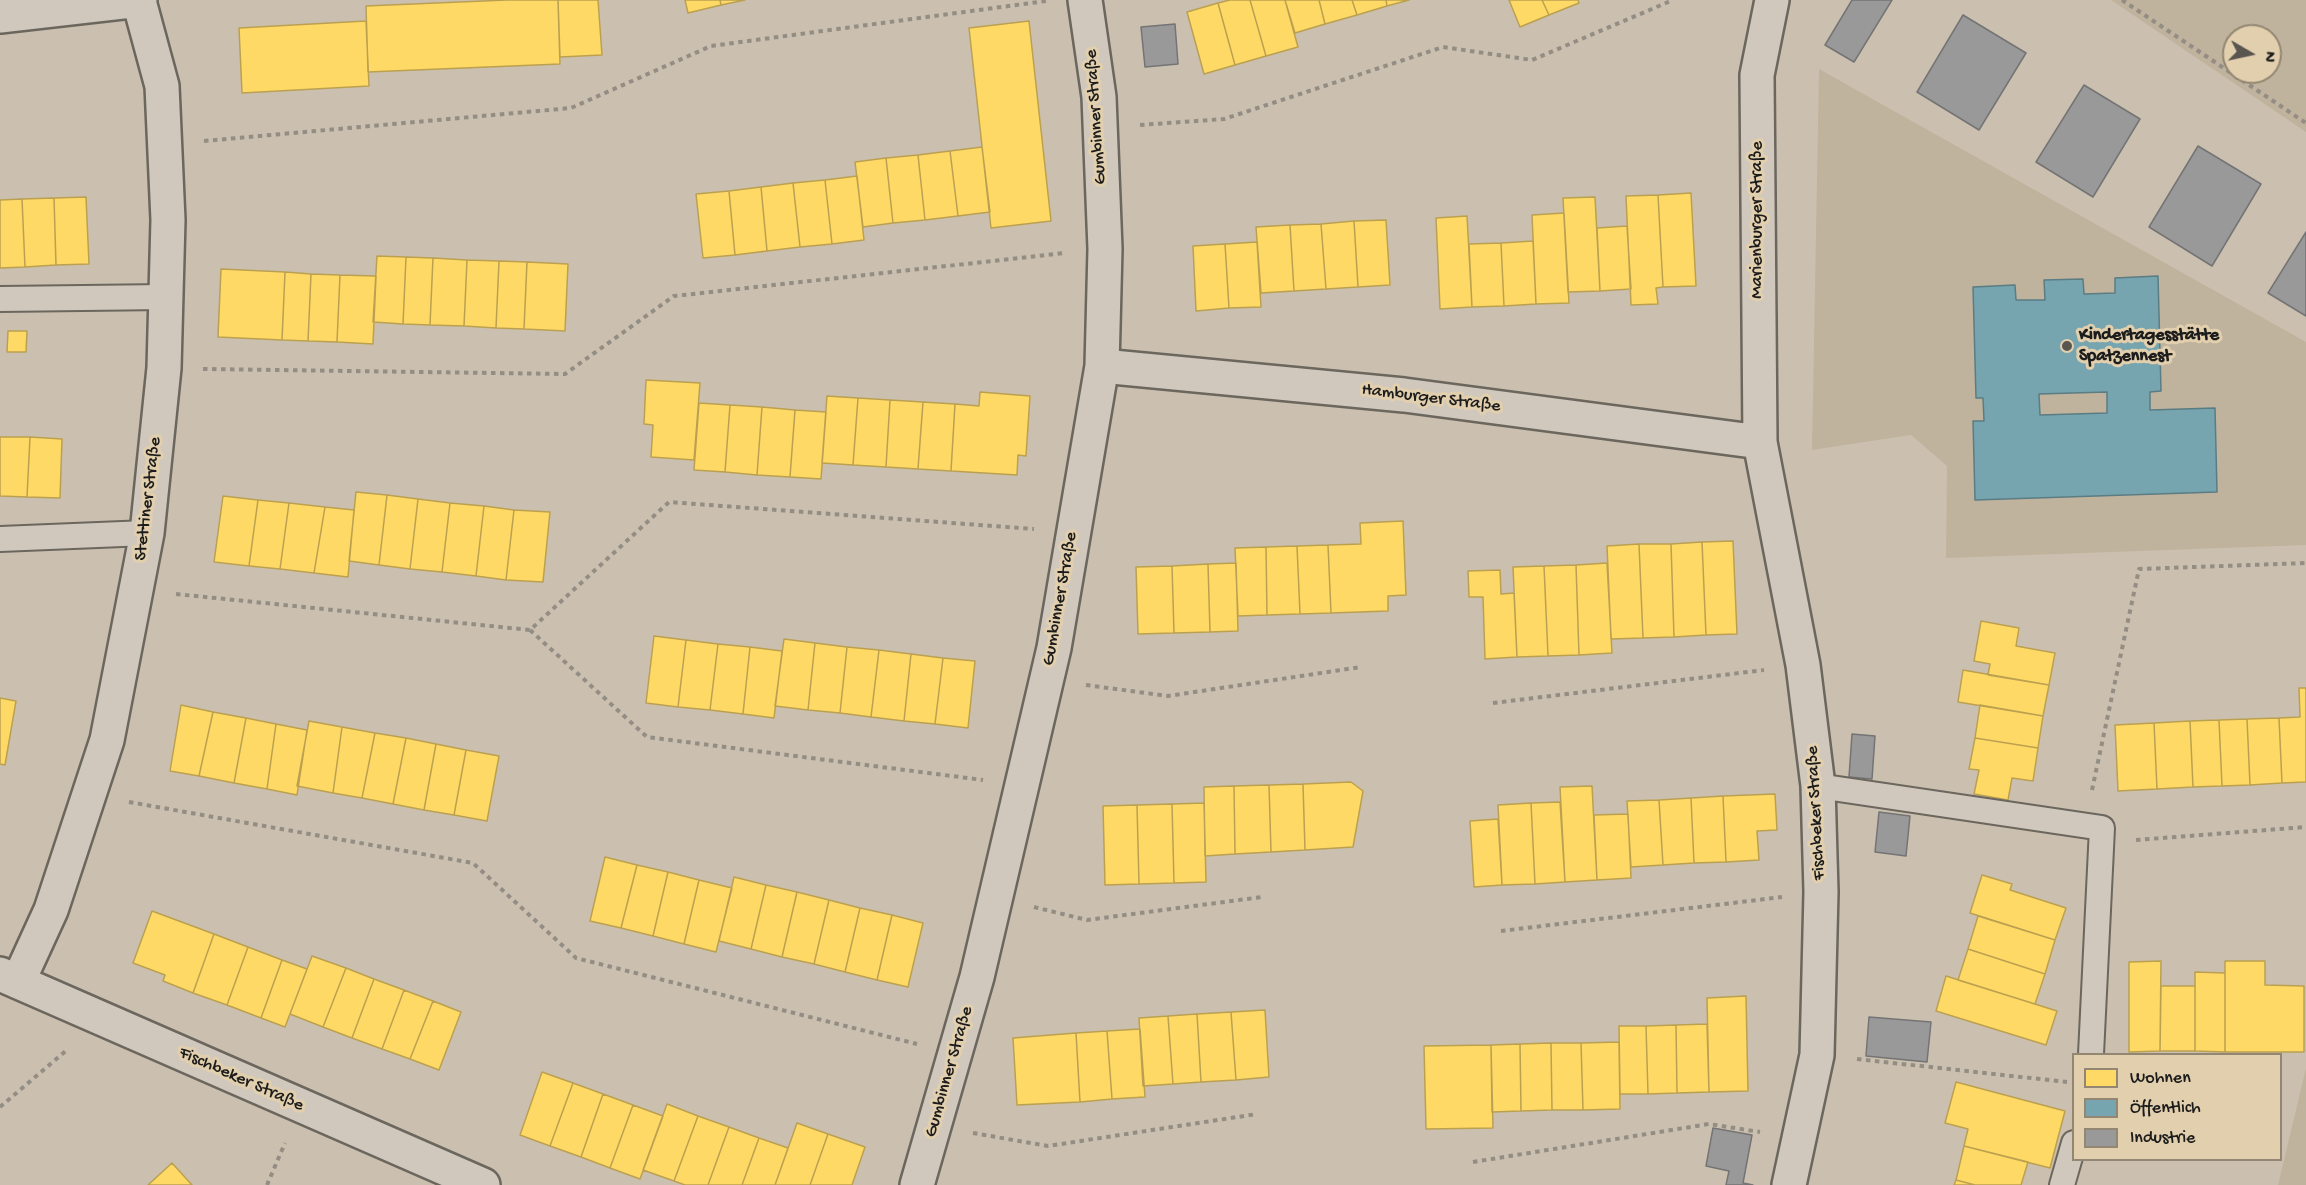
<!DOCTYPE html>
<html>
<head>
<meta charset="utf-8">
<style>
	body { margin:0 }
	#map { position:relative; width:2306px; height:1185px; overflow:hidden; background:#cbc0af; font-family:"Gochi Hand",sans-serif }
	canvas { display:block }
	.legend { position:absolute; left:2072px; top:1053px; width:210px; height:108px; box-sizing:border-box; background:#e2cfad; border:2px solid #938773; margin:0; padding:8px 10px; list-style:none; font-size:18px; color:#1c1c1c }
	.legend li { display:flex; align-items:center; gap:12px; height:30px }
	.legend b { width:30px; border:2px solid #938773 }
	.north { position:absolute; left:2222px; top:24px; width:60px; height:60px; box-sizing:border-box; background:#e2cfad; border:2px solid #938773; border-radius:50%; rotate:99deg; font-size:16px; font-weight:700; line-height:24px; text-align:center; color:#1c1c1c }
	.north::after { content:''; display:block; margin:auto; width:21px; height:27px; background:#59554f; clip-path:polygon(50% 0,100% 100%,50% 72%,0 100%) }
</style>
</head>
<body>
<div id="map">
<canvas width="2306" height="1185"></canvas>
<ul class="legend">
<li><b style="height:16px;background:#ffd966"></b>Wohnen</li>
<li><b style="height:16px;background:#76a5af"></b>Öffentlich</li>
<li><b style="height:16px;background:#999"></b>Industrie</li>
</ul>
<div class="north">N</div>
</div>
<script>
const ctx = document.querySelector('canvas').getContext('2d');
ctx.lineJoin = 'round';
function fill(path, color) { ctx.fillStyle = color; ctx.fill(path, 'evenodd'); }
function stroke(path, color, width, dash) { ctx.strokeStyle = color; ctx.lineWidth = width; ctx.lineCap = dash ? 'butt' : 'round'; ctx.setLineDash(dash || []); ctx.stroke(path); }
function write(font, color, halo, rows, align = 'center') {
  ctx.font = font + ' "Gochi Hand",sans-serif'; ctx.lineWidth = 6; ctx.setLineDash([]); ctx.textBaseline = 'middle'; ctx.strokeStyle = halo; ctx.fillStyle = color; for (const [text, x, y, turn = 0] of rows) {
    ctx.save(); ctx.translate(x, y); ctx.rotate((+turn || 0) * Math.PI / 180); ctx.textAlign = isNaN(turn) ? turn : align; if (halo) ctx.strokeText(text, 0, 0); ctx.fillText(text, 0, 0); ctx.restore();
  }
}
const green = new Path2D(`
	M2111 0H2306V132ZM2234 36H2270V72H2234Z
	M1819 69 2306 342V545L1946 558 1947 466 1911 435 1812 450Z
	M2306 1068V1185H2278Z`);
const homes = new Path2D(`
	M507 0H558L560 64 368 72 366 6Z
	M558 0H598L602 55 560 57Z
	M685 0H720L721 5 688 13Z
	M720 0H745L721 5Z
	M1230 0H1250L1266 56 1235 65 1218 3Z
	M1250 0H1285L1298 47 1266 56Z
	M1285 0H1319L1325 24 1295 33Z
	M1319 0H1352L1357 15 1325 24Z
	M1352 0H1386L1387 6 1357 15Z
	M1386 0H1409L1387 6Z
	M1509 0H1542L1549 15 1520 27Z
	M1542 0H1578L1579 3 1549 15Z
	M1218 3 1235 65 1204 74 1187 12Z
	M366 21 369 86 242 93 239 28Z
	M1029 21 1051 221 991 228 969 28Z
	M982 147 990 212 958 216 950 151Z
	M950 151 958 216 925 220 918 155Z
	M918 155 925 220 893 223 886 158Z
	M886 158 893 223 863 227 855 162Z
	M857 176 864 240 832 244 825 180Z
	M825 180 832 244 800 247 793 183Z
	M793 183 800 247 767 251 761 187Z
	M761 187 767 251 735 255 729 191Z
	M729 191 735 255 703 258 696 194Z
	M1691 193 1696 286 1663 287 1658 195Z
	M1658 195 1663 287 1656 288 1658 304 1631 305 1626 196Z
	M86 197 89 264 56 265 54 198Z
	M1595 197 1600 291 1568 292 1563 198Z
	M54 198 56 265 25 267 22 199Z
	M22 199 25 267 0 268V200Z
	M1564 213 1569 303 1536 304 1532 215Z
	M1467 216 1472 307 1440 309 1436 218Z
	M1386 220 1390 285 1358 287 1354 221Z
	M1354 221 1358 287 1326 289 1321 224Z
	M1321 224 1326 289 1294 291 1290 225Z
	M1290 225 1294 291 1261 293 1256 227Z
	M1627 226 1631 289 1600 291 1597 228Z
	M1533 241 1536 304 1504 306 1501 243Z
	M1257 242 1261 307 1229 308 1225 244Z
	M1501 243 1504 306 1472 307 1469 244Z
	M1225 244 1229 308 1196 311 1193 246Z
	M377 256 406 257 403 324 373 322Z
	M406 257 433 258 430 325 403 324Z
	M433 258 467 260 464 326 430 325Z
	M467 260 499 261 496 328 464 326Z
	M499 261 527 262 524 329 496 328Z
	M527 262 568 264 565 331 524 329Z
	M221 269 285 272 282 340 218 337Z
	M285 272 311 274 308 341 282 340Z
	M311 274 340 275 337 342 308 341Z
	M340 275 376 276 373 344 337 342Z
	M8 331H27L26 352H7Z
	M646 380 700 383 694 460 651 457 653 425 644 424Z
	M980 392 1030 396 1026 456 1018 455 1017 475 951 471 955 404 979 406Z
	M827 396 858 398 853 465 822 463Z
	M858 398 890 400 886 467 853 465Z
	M890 400 923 402 918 469 886 467Z
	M923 402 955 404 951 471 918 469Z
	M699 403 730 405 725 472 694 470Z
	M730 405 762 407 757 475 725 472Z
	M762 407 795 410 790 477 757 475Z
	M795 410 826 412 821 479 790 477Z
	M0 437H30L27 497 0 496Z
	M30 437 62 439 60 498 27 497Z
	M356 492 387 495 379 565 349 561Z
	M387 495 418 499 410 569 379 565Z
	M223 496 258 500 249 566 214 562Z
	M418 499 450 503 442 572 410 569Z
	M258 500 289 503 280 569 249 566Z
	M289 503 325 507 314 573 280 569Z
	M450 503 484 506 476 576 442 572Z
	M484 506 514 510 506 580 476 576Z
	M325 507 354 510 348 577 314 573Z
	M514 510 550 512 543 582 506 580Z
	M1403 521 1406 595 1388 596V611L1331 613 1328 545 1361 544 1360 523Z
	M1733 541 1737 634 1706 635 1702 542Z
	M1702 542 1706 635 1674 637 1671 544Z
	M1639 544H1671L1674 637 1643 638Z
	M1639 544 1643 638 1611 639 1607 546Z
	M1328 545 1331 613 1300 614 1297 546Z
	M1297 546 1300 614 1267 615 1266 547Z
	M1266 547 1267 615 1238 616 1235 548Z
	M1236 563 1238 631 1210 632 1208 564Z
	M1607 563 1612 653 1579 655 1576 565Z
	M1208 564 1210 632 1174 633 1172 566Z
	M1576 565 1579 655 1548 656 1544 566Z
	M1172 566 1174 633 1138 634 1136 567Z
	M1544 566 1548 656 1517 657 1513 567Z
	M1500 570 1501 594 1514 593 1517 657 1485 659 1483 597H1469L1468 571Z
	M1981 621 2019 628 2016 646 2055 653 2049 685 1988 675 1990 664 1974 661Z
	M654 636 686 640 678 707 646 703Z
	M784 639 815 643 808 710 775 706Z
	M686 640 718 644 710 710 678 707Z
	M815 643 847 647 840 713 808 710Z
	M718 644 750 647 743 714 710 710Z
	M750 647 782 651 774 718 743 714Z
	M847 647 879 650 871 717 840 713Z
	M879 650 911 654 904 721 871 717Z
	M911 654 943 658 935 724 904 721Z
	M943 658 975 661 968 728 935 724Z
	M1963 670 2049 685 2043 716 1958 702Z
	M2299 688H2306V782L2282 783 2279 718 2300 717Z
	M0 698 16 701 5 765 0 764Z
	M181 705 213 712 199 776 170 771Z
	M1980 705 2043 716 2038 748 1975 738Z
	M213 712 246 718 234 783 199 776Z
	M246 718 276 724 267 789 234 783Z
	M2279 718 2282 783 2250 785 2247 719Z
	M2247 719 2250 785 2222 786 2219 720Z
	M2219 720 2222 786 2193 787 2190 721Z
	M309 721 342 727 333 793 297 786Z
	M2190 721 2193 787 2157 789 2154 723Z
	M2154 723 2157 789 2118 791 2115 725Z
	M276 724 307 730 297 795 267 789Z
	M342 727 375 733 362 798 333 793Z
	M375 733 406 738 393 804 362 798Z
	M406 738 436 744 424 810 393 804Z
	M1975 738 2038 748 2033 781 2012 778 2008 800 1974 794 1979 770 1969 769Z
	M436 744 466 750 454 815 424 810Z
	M466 750 499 756 487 821 454 815Z
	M1351 782 1363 791 1353 847 1305 850 1303 784Z
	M1303 784 1305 850 1271 852 1269 785Z
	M1269 785 1271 852 1235 854 1234 786Z
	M1234 786 1235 854 1205 856 1204 787Z
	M1592 786 1597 880 1565 882 1560 787Z
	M1775 794 1777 830 1757 831 1759 860 1726 862 1723 796Z
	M1723 796 1726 862 1694 863 1691 798Z
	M1691 798 1694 863 1663 865 1659 800Z
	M1659 800 1663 865 1631 867 1627 801Z
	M1560 802 1565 882 1535 884 1531 803Z
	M1204 803 1206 882 1174 883 1172 804Z
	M1531 803 1535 884 1502 885 1498 805Z
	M1172 804 1174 883 1139 884 1137 805Z
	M1137 805 1139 884 1105 885 1103 806Z
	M1628 814 1631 878 1597 880 1594 815Z
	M1498 819 1502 885 1474 887 1470 821Z
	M605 857 637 865 621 928 590 921Z
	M637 865 668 872 653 936 621 928Z
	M668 872 699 880 684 944 653 936Z
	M1982 875 2012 884 2010 890 2066 908 2055 940 1970 913Z
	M734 877 766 885 751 949 719 941Z
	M699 880 732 888 716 952 684 944Z
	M766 885 797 892 782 957 751 949Z
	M797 892 829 900 814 964 782 957Z
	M829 900 860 908 845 972 814 964Z
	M860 908 892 915 877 980 845 972Z
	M152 911 214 934 193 993 163 981 165 975 133 963Z
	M892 915 923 923 908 987 877 980Z
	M1978 916 2055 940 2045 974 1968 949Z
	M214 934 248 947 227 1005 193 993Z
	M248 947 282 960 261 1018 227 1005Z
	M1968 949 2045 974 2035 1004 1958 980Z
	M312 956 346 968 323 1027 290 1014Z
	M282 960 307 969 285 1027 261 1018Z
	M2161 961 2160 1051 2129 1052V962Z
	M2225 961H2265V985L2304 986V1052H2225Z
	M346 968 374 979 352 1038 323 1027Z
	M2195 972 2225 973V1052L2195 1051Z
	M1946 976 2057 1011 2046 1045 1936 1011Z
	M374 979 404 990 382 1049 352 1038Z
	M2161 986H2195V1051H2160Z
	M404 990 433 1001 410 1059 382 1049Z
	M1746 996 1748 1091 1709 1092 1707 998Z
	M433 1001 461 1012 439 1070 410 1059Z
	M1265 1010 1269 1077 1236 1080 1231 1012Z
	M1231 1012 1236 1080 1201 1082 1197 1014Z
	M1197 1014 1201 1082 1173 1084 1168 1016Z
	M1168 1016 1173 1084 1143 1086 1139 1018Z
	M1707 1024 1709 1092 1677 1093 1676 1025Z
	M1676 1025 1677 1093 1648 1094 1646 1026Z
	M1619 1026H1646L1648 1094H1620Z
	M1140 1029 1145 1097 1112 1099 1107 1031Z
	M1107 1031 1112 1099 1080 1102 1076 1033Z
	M1076 1033 1080 1102 1017 1105 1013 1038Z
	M1619 1042 1620 1109 1583 1110 1581 1043Z
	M1551 1043H1581L1583 1110H1552Z
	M1551 1043 1552 1110 1521 1111 1520 1044Z
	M1520 1044 1521 1111 1492 1112 1491 1045Z
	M1491 1045 1493 1128 1426 1129 1424 1046Z
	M542 1072 573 1083 550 1146 520 1135Z
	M1956 1082 2065 1111 2050 1168 1964 1146 1968 1129 1945 1123Z
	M573 1083 603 1094 581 1157 550 1146Z
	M603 1094 633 1105 610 1168 581 1157Z
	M667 1104 698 1116 674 1181 643 1170Z
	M633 1105 663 1116 640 1179 610 1168Z
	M698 1116 729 1127 708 1185H685L674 1181Z
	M797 1123 828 1134 810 1185H775Z
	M729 1127 759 1138 742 1185H708Z
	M828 1134 865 1147 852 1185H810Z
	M759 1138 788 1148 775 1185H742Z
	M1964 1146 2028 1162 2021 1185H1975L1956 1180Z
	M172 1163 192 1185H148Z
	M1956 1180 1975 1185H1954Z`);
const public = new Path2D(`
	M2158 276 2161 391 2150 392V410L2215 408 2217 492 1975 500 1973 421H1984L1983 398H1976L1973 287 2015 285 2016 300H2045L2044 280 2083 279 2084 294 2115 293V278ZM2107 392V413L2040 415 2039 394Z`);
const industry = new Path2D(`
	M1852 0H1892L1854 62 1825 45Z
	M1963 15 2026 53 1979 130 1917 92Z
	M1175 24 1178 64 1145 67 1141 27Z
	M2084 85 2140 119 2093 197 2036 162Z
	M2198 146 2261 184 2212 266 2149 227Z
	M2306 232V316L2268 293Z
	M1852 734 1875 736 1872 779 1849 777Z
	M1879 812 1910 816 1906 856 1875 852Z
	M1869 1017 1931 1022 1927 1062 1866 1056Z
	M1713 1128 1752 1135 1743 1183 1753 1185H1726L1729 1171 1706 1166Z`);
const path = new Path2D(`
	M2122 0 2306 123
	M1140 125 1224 119 1443 47 1532 60 1673 0
	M204 141 571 108 711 46 1046 1
	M203 369 565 374 674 296 1065 253
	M176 594 530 630 669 502 1034 529
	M530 630 647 737 983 780
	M1086 685 1168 696 1361 667
	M1493 703 1764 670
	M2092 790 2139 569 2306 563
	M129 802 473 863 576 958 917 1044
	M2136 840 2306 827
	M1034 907 1087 920 1262 897
	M1501 931 1782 897
	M1857 1059 2067 1082
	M0 1107 68 1049
	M973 1133 1048 1146 1257 1114
	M1473 1162 1709 1124 1760 1132
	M267 1185 285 1143`);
const service = new Path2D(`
	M0 299 166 297
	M0 539 147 533
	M1818 786 2102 828 2091 1054
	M2062 1185 2074 1143`);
const minor = new Path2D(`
	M1772 0 1757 75 1760 442 1803 665 1818 786 1821 892 1817 1055 1789 1185
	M0 16 140 0
	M1102 366 1404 395 1760 442
	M0 974 483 1185
	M18 982 51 910 107 740 147 533 164 368 168 220 162 86 139 1
	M917 1185 977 977 1054 648 1102 366 1105 249 1099 97 1085 0`);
const markers = [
	[2067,346,6,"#59554f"]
];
const streetNames = [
	["Gumbinner Straße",1097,117,-94],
	["Marienburger Straße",1758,220,-90],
	["Hamburger Straße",1431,399,7],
	["Stettiner Straße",149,499,-83],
	["Gumbinner Straße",1061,599,-80],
	["Fischbeker Straße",1817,813,-93],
	["Gumbinner Straße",950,1072,-74],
	["Fischbeker Straße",241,1080,24]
];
const poiNames = [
	["Kindertagesstätte",2079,336],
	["Spatzennest",2079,357]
];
fill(green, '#c0b39d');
fill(homes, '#ffd966');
stroke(homes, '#bba050', 1.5);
fill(public, '#76a5af');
stroke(public, '#5b7c83', 1.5);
fill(industry, '#999');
stroke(industry, '#747474', 1.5);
stroke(service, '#6b665e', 28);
stroke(minor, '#6b665e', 38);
stroke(path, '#938d84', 4, [4.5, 4.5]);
stroke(service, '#d0c8bc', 24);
stroke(minor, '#d0c8bc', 33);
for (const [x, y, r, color] of markers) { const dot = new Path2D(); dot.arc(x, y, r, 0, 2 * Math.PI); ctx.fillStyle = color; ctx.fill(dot); stroke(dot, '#e2cfad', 2); }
write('18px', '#1c1c1c', '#e2cfad', streetNames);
write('bold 18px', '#1c1c1c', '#e2cfad', poiNames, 'left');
</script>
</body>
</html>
